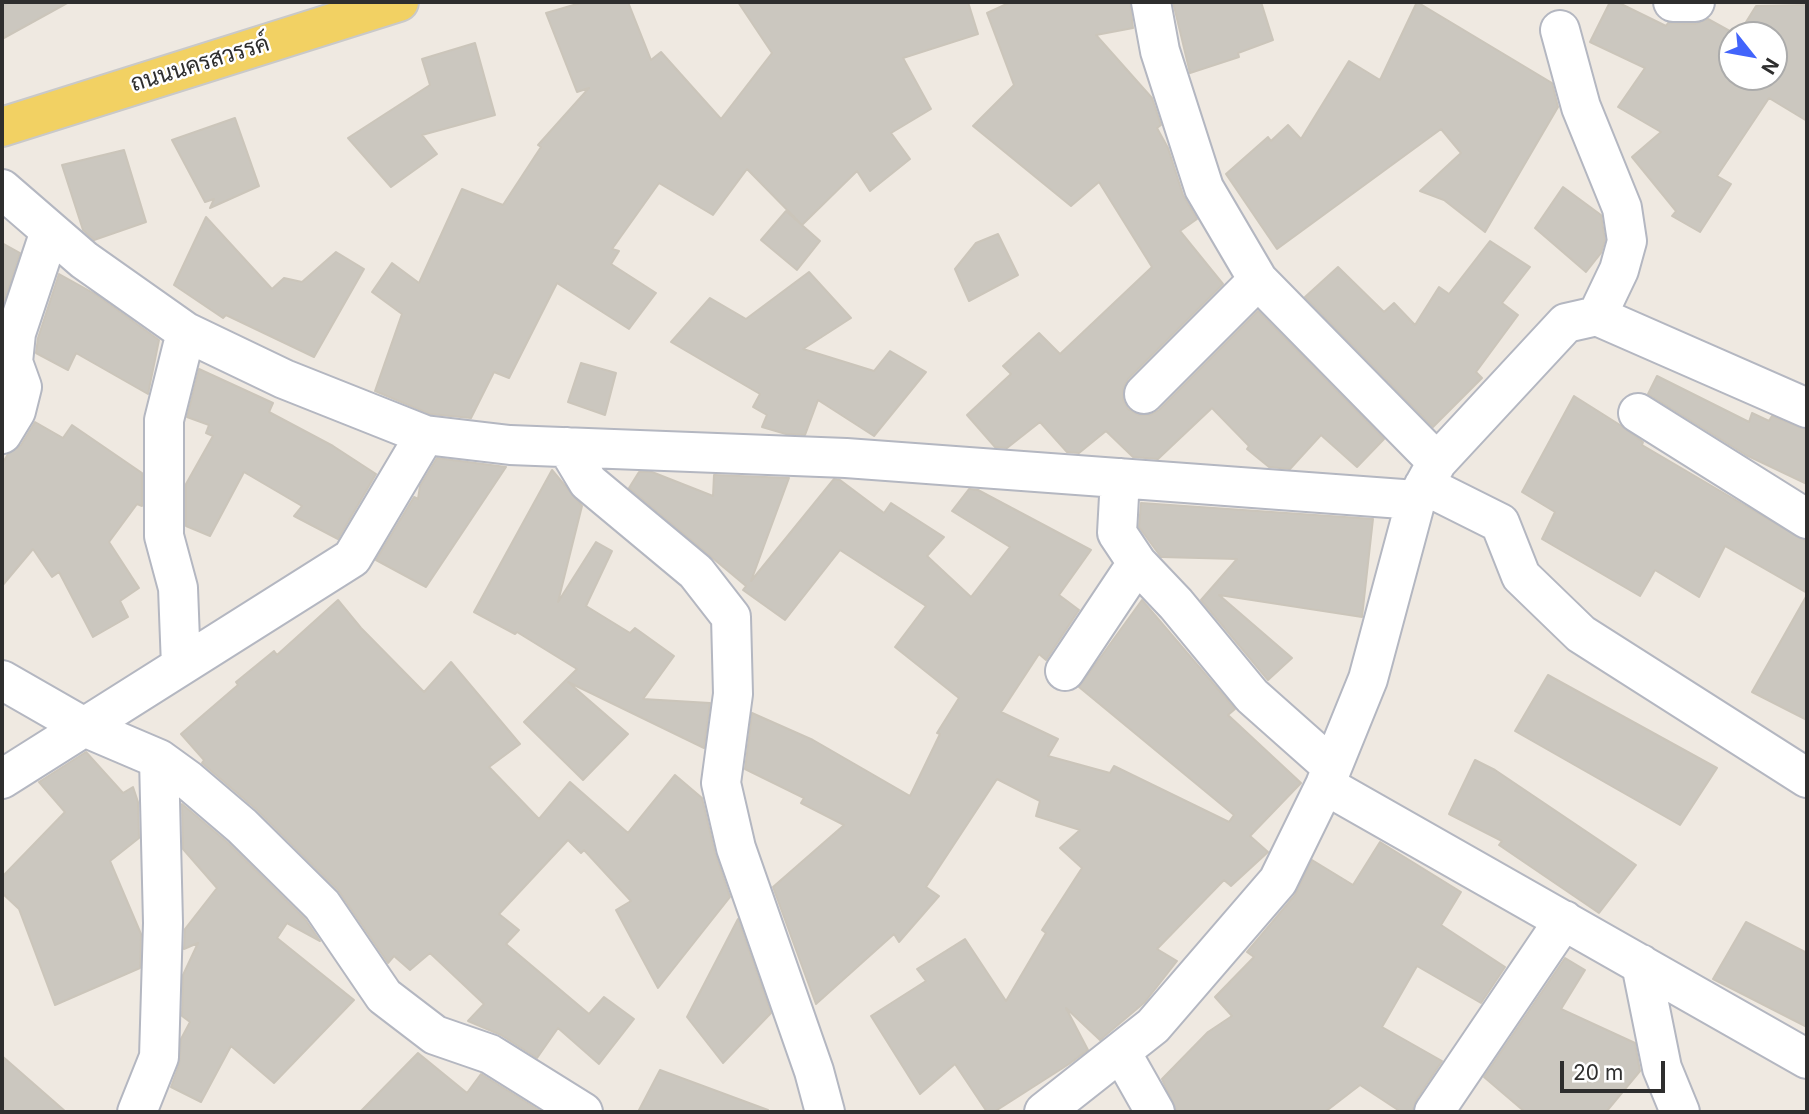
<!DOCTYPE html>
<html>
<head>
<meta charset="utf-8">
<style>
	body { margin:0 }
	#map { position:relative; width:1809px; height:1114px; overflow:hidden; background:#efe9e1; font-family:Inter,sans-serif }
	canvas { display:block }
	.frame { position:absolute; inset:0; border:4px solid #2e2e2e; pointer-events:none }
	.north { position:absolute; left:1718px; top:21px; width:70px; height:70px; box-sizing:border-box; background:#fff; border:2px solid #ababab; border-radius:50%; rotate:121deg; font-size:19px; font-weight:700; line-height:28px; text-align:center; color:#2e2e2e }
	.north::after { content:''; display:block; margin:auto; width:24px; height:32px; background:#4264fb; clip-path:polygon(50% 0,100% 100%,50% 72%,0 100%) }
	.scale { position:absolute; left:1560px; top:1061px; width:105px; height:32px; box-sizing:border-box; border:4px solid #2e2e2e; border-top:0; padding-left:9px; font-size:21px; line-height:24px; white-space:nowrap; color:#2e2e2e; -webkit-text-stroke:5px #fff; paint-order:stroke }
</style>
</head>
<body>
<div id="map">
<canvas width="1809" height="1114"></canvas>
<div class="frame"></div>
<div class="north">N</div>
<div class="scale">20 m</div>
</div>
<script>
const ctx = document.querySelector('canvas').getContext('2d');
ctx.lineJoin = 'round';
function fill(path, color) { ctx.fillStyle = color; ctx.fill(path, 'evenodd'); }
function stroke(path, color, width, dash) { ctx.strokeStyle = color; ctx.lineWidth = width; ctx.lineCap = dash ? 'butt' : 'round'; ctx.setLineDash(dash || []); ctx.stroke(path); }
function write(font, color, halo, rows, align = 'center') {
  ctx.font = font + ' Inter,Sarabun,sans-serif'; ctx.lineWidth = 5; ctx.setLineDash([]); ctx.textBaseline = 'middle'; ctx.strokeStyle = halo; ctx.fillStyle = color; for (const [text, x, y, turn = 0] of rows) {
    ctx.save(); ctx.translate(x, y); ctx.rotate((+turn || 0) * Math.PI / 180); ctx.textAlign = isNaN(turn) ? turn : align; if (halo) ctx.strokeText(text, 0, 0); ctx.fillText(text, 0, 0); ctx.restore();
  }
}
const building = new Path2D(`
	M2 2H69L2 39Z
	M584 2H628L651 60 661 52 721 119 772 53 738 2H968L978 34 903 58 931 109 891 133 910 159 870 191 857 171 802 225 747 169 713 215 659 183 612 249 619 251 611 264 656 293 629 329 557 283 509 378 494 372 471 418 430 414 375 391 402 314 372 292 392 263 419 283 462 189 503 205 541 147 538 145 589 88 577 92 546 13Z
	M1011 2H1130L1133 28 1096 35 1152 98 1161 125 1157 128 1168 148 1183 195 1197 219 1180 231 1223 284 1128 379 1123 389V400L1128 409 1139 415H1150L1159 410 1258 311 1384 439 1357 467 1321 435 1290 469 1269 467 1247 449 1249 446 1212 408 1158 459 1133 457 1106 431 1079 453 1067 452 1040 422 1007 448 995 447 967 415 1011 374 1003 366 1039 333 1060 354 1152 267 1099 182 1071 206 973 126 1014 85 987 13Z
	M1173 2H1261L1273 40 1238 53 1239 57 1190 73Z
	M1417 2 1552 83 1558 107 1485 232 1444 200 1420 191 1461 153 1441 129 1277 249 1226 174 1268 137 1271 141 1288 125 1301 139 1349 61 1380 80Z
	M1610 2H1617L1666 26 1668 23 1695 24 1708 19 1737 35H1732V77H1774V35H1738L1756 6 1807 5V121L1769 98 1717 176 1731 184 1700 232 1672 216 1676 211 1632 157 1661 132 1618 107 1645 68 1590 42Z
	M475 43 495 115 422 135 437 154 391 187 348 138 430 85 422 59Z
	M235 118 259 186 210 208 214 199 205 202 172 140Z
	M124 150 146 222 94 240 83 230 62 165Z
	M1563 187 1601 215 1605 240 1601 253 1586 272 1535 228Z
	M786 211 820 241 797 270 761 240Z
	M206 217 272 289 284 278 302 282 336 252 364 269 314 357 226 315 223 318 174 285Z
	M998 234 1018 275 969 301 955 269 976 243Z
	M1490 241 1530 267 1502 303 1518 315 1476 372 1482 378 1433 427 1305 297 1338 267 1384 312 1394 303 1415 325 1439 287 1449 294Z
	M2 243 20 253 2 307Z
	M809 272 851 318 803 349 874 371 890 351 926 372 874 436 818 400 805 435 786 434 762 427 767 415 753 407 760 394 671 342 710 298 746 319Z
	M59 274 95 294 159 340 148 394 76 353 68 370 36 353 38 338Z
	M581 363 616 373 605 415 568 402Z
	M199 369 273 403 269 412 333 446 376 474 338 539 294 516 302 506 244 472 210 536 186 526V484L213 436 206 433 209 425 187 417Z
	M1657 376 1749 422 1752 413 1769 421 1772 416 1807 430V484L1746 455 1648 394Z
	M1574 396 1620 425 1643 442 1642 445 1807 542V593L1725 546 1699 597 1655 570 1640 596 1542 539 1555 512 1522 492Z
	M35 422 63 438 72 425 142 473V506L137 504 109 542 139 588 120 601 128 617 93 637 59 572 52 577 33 549 2 586V464L8 454 21 445Z
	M437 458 506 467 426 587 376 560 414 497 418 499 420 486Z
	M552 470 582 506 558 602 596 542 612 551 586 606 630 633 635 628 674 656 643 699 710 703 704 748 568 682 628 734 583 780 524 722 577 669 517 632 515 634 474 612Z
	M639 472H652L713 496 714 475 789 478 751 581 834 479 840 480 884 513 891 503 944 537 927 556 971 597 1010 547 952 511 969 489 978 490 1091 550 1059 595 1079 610 1046 660 1039 654 1001 712 1058 739 1048 756 1110 773 1114 766 1229 822 1234 815 1079 687 1142 600 1235 709 1228 715 1301 783 1250 836 1268 852 1231 886 1224 880 1157 949 1177 961 1145 1002 1100 1040 1066 1008 1088 1050 1069 1064 994 1112H987L955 1064 920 1094 871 1016 926 981 917 969 965 939 1006 1001 1046 933 1042 930 1082 868 1060 848 1080 830 1036 816 1040 801 997 779 926 887 939 896 899 942 894 934 816 1004 773 887 844 825 801 803 804 798 745 769 752 713 813 740 910 796 940 734 937 733 959 698 895 647 926 606 840 550 785 620 743 590 746 586 629 488Z
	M1141 503 1373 519 1362 617 1219 595 1292 658 1268 680 1201 600 1237 559 1161 557 1139 527Z
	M1807 595V720L1752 692Z
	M338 600 361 628 424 692 451 662 520 744 489 767 539 819 570 782 628 833 675 775 702 798 715 853 730 897 658 988 616 910 631 901 584 850 581 853 568 840 499 914 519 930 506 944 589 1014 604 997 634 1019 599 1064 558 1028 537 1058 501 1035 468 1021 484 1004 430 953 410 970 394 956 388 963 338 890 257 810 202 763 204 760 181 734 238 685 236 682 274 651 277 655Z
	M1548 675 1717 768 1680 825 1515 731Z
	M86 752 123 793 133 787 138 802 139 838 110 861 141 934 140 968 55 1005 19 909 2 893V877L65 812 39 782Z
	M1475 760 1495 770 1636 865 1599 913 1499 845 1502 841 1449 814Z
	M182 804 227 842 305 919 320 941 287 923 277 938 354 1000 274 1083 231 1046 201 1102 171 1087 179 1065 181 1039 190 1022 182 1016 183 975 198 943 184 949 185 929 217 888 183 849Z
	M1380 842 1461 892 1441 925 1505 967 1481 1003 1417 966 1382 1027 1442 1061 1416 1100 1412 1112H1401L1360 1085 1325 1112H1177L1162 1079 1208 1032 1232 1016 1215 997 1254 957 1247 952 1295 895 1312 860 1353 885Z
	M738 919 771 1013 723 1063 687 1017Z
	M1746 922 1807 953V1027L1713 979Z
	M1565 958 1585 970 1561 1009 1635 1043 1640 1071 1606 1112H1525L1484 1077Z
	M418 1053 467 1093 481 1074 542 1112H360Z
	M2 1056 66 1112H2Z
	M660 1070 768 1110V1112H638Z`);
const minor = new Path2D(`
	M1151 2 1160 51 1204 188 1258 280 1437 462
	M1673 2H1695
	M1560 30 1581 107 1622 208 1627 241 1619 270 1597 316
	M2 189 84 260 186 332 284 379 425 435 510 445 846 458 1416 500
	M1144 394 1258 280
	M1638 413 1807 519
	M2 434 16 411 22 387 13 362 16 333 50 231
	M567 447 588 482 696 572 731 617 733 694 721 783 736 848 814 1071 825 1112
	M1120 478 1117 533 1137 563 1176 604 1252 696 1332 767
	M1424 485 1500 523 1521 576 1581 634 1807 778
	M181 666 178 588 164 536V420L186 332
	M1065 671 1137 563
	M2 680 84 727 159 759 188 780 242 826 322 905 384 996 435 1035 490 1054 583 1112
	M2 779 352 558 425 435
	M1325 785 1807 1059
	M1641 964 1662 1068 1680 1112
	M1121 1052 1155 1112
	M137 1112 159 1057 163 923 159 759
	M1044 1112 1153 1026 1278 881 1325 785 1368 679 1416 500 1437 462 1566 323 1597 316 1807 408
	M1434 1112 1564 920`);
const major = new Path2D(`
	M2 127 399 2`);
const streetNames = [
	["ถนนนครสวรรค์",200,64,-17]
];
fill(building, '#cbc7bf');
stroke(building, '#cbc5ba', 2);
stroke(minor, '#b4b7c1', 42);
stroke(major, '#c9c9c9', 42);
stroke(minor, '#fff', 38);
stroke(major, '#f2d163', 38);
write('23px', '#2e2e2e', '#fff', streetNames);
</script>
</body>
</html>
